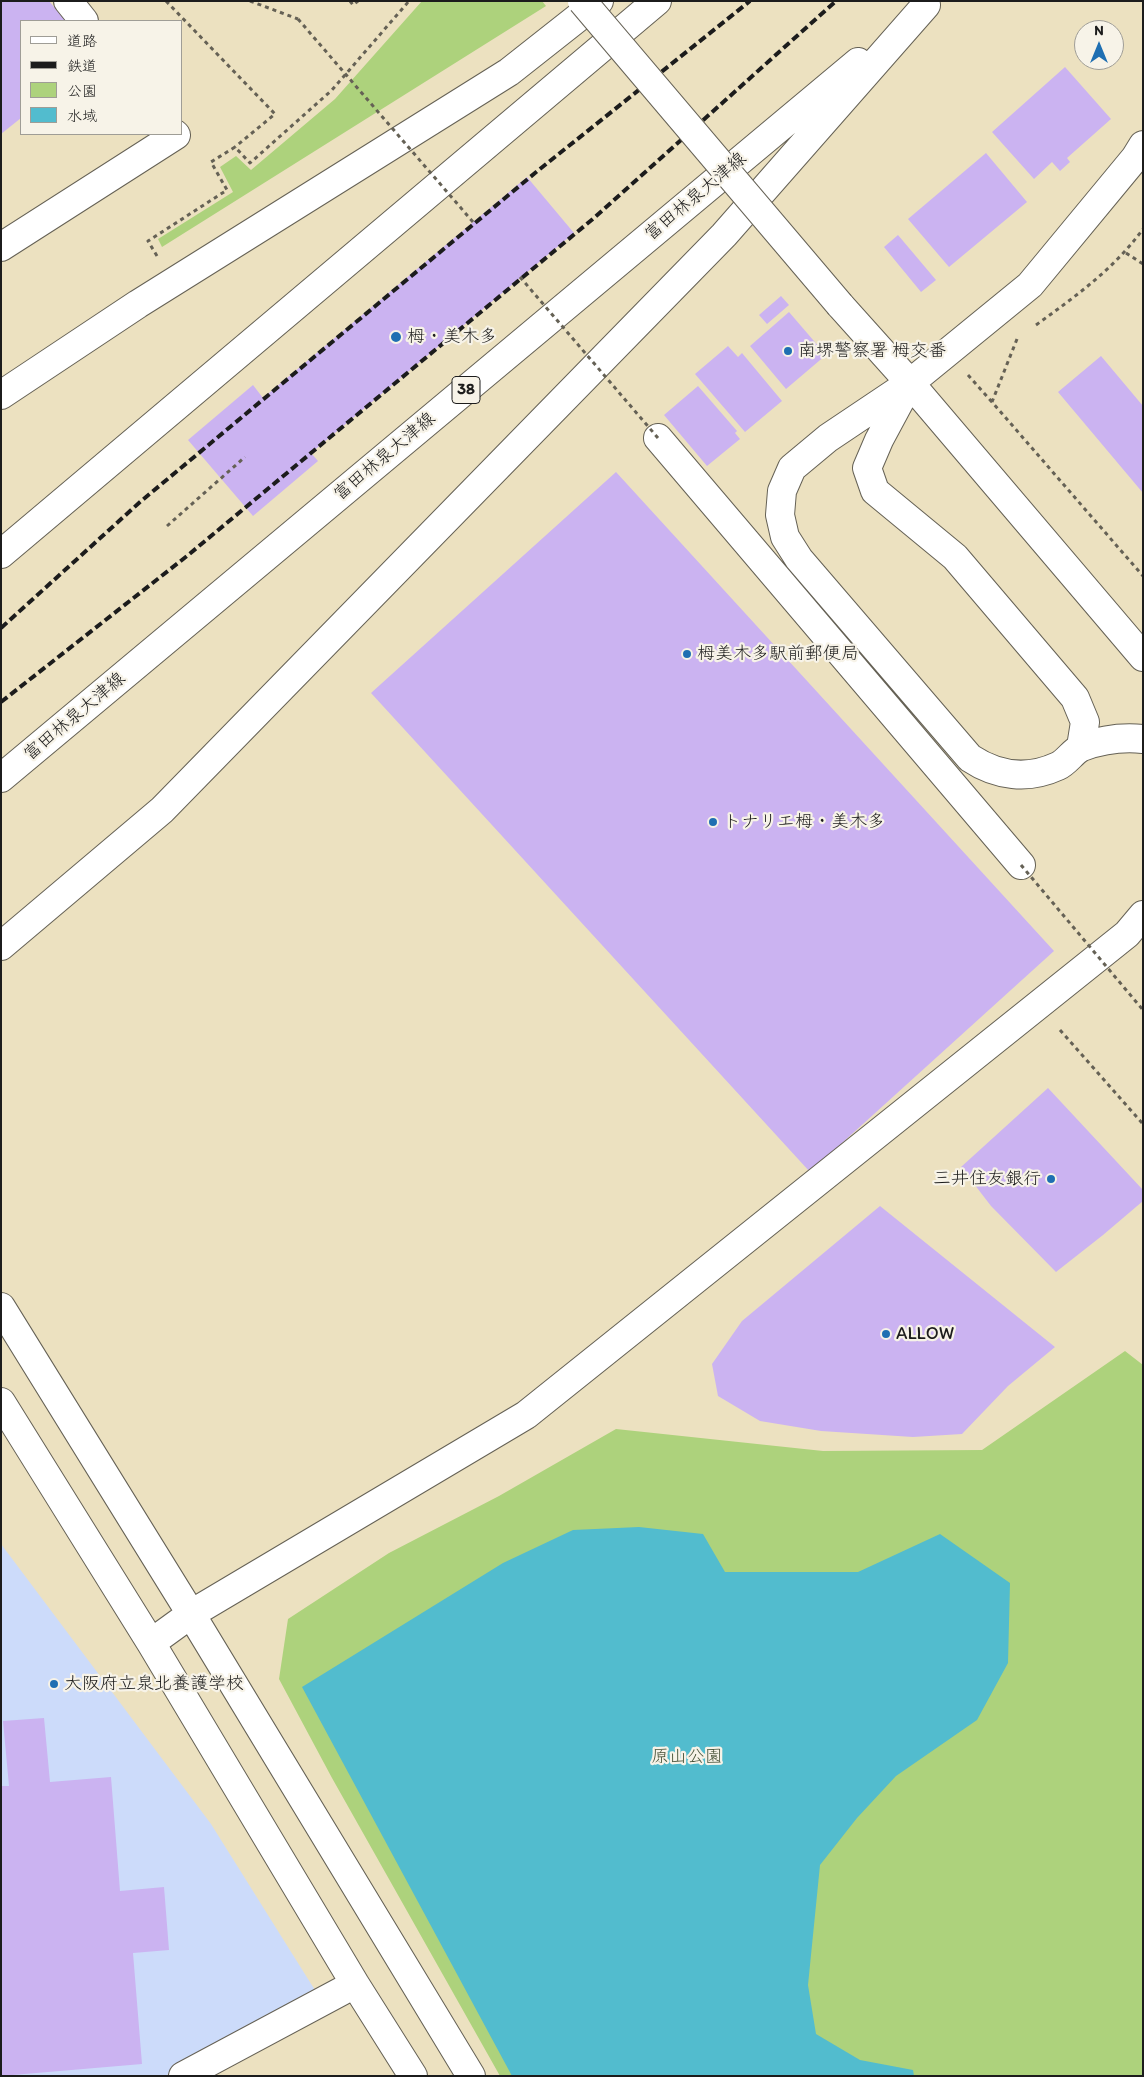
<!DOCTYPE html>
<html>
<head>
<meta charset="utf-8">
<style>
	body { margin:0 }
	#map { position:relative; width:1144px; height:2077px; overflow:hidden; background:#ece1c0; font-family:Itim,"Klee One",sans-serif }
	canvas { display:block }
	.frame { position:absolute; inset:0; border:2px solid #1c1c1c; pointer-events:none }
	.legend { position:absolute; left:20px; top:20px; width:162px; height:115px; box-sizing:border-box; background:#f7f3e8; border:1px solid #9f9d96; margin:0; padding:6px 9px; list-style:none; font-size:15px; color:#1c1c1c }
	.legend li { display:flex; align-items:center; gap:10px; height:25px }
	.legend b { width:25px; border:1px solid #9f9d96 }
	.north { position:absolute; left:1074px; top:20px; width:50px; height:50px; box-sizing:border-box; background:#f7f3e8; border:1px solid #9f9d96; border-radius:50%; rotate:0deg; font-size:14px; font-weight:700; line-height:20px; text-align:center; color:#1c1c1c }
	.north::after { content:''; display:block; margin:auto; width:18px; height:22px; background:#1f6fb2; clip-path:polygon(50% 0,100% 100%,50% 72%,0 100%) }
</style>
</head>
<body>
<div id="map">
<canvas width="1144" height="2077"></canvas>
<div class="frame"></div>
<ul class="legend">
<li><b style="height:6px;background:#fff"></b>道路</li>
<li><b style="height:6px;background:#1c1c1c"></b>鉄道</li>
<li><b style="height:14px;background:#add27c"></b>公園</li>
<li><b style="height:14px;background:#52bcce"></b>水域</li>
</ul>
<div class="north">N</div>
</div>
<script>
const ctx = document.querySelector('canvas').getContext('2d');
ctx.lineJoin = 'round';
function fill(path, color) { ctx.fillStyle = color; ctx.fill(path, 'evenodd'); }
function stroke(path, color, width, dash) { ctx.strokeStyle = color; ctx.lineWidth = width; ctx.lineCap = dash ? 'butt' : 'round'; ctx.setLineDash(dash || []); ctx.stroke(path); }
function write(font, color, halo, rows, align = 'center') {
  ctx.font = font + ' Itim,"Klee One",sans-serif'; ctx.lineWidth = 4.5; ctx.setLineDash([]); ctx.textBaseline = 'middle'; ctx.strokeStyle = halo; ctx.fillStyle = color; for (const [text, x, y, turn = 0] of rows) {
    ctx.save(); ctx.translate(x, y); ctx.rotate((+turn || 0) * Math.PI / 180); ctx.textAlign = isNaN(turn) ? turn : align; if (halo) ctx.strokeText(text, 0, 0); ctx.fillText(text, 0, 0); ctx.restore();
  }
}
const built = new Path2D(`
	M1 1544 211 1824 318 1995 165 2076H1Z`);
const green = new Path2D(`
	M422 1H542L546 6 162 247 158 239 233 192 220 167 236 156 251 170 335 99Z
	M1125 1351 1143 1365V2076H500L332 1778 279 1679 288 1619 389 1553 499 1496 616 1429 823 1451 982 1450Z`);
const water = new Path2D(`
	M639 1527 703 1534 725 1572H858L940 1534 1010 1583 1008 1663 977 1720 896 1776 857 1818 820 1865 808 1985 816 2034 860 2060 913 2070 914 2076H512L302 1687 503 1563 573 1530Z`);
const building = new Path2D(`
	M1 1H49L66 21H21V118L1 134Z
	M1065 67 1111 119 1067 158 1070 162 1060 171 1052 162 1034 179 992 132Z
	M986 153 1027 202 949 267 908 219Z
	M527 177 574 233 311 453 318 461 253 516 188 440 253 385 263 398Z
	M898 235 936 280 921 292 884 247Z
	M781 296 789 305 767 324 759 315Z
	M789 312 826 355 786 389 750 346Z
	M728 346 738 357 742 353 782 401 745 432 695 374Z
	M1101 356 1143 406V493L1058 392Z
	M698 386 737 431 735 433 740 439 707 466 664 415Z
	M616 472 1054 951 810 1172 371 693Z
	M1048 1088 1143 1190V1201L1103 1235 1056 1272 991 1206 961 1167Z
	M880 1206 1055 1347 1008 1386 962 1434 913 1437 821 1431 760 1421 718 1396 712 1364 742 1321Z
	M44 1718 50 1782 111 1777 120 1891 164 1887 169 1950 133 1953 142 2064 1 2076V1786H9L3 1721Z`);
const path = new Path2D(`
	M166 1 275 114 235 147
	M250 1 298 19
	M350 1 353 5 358 1
	M1126 253 1143 264
	M157 256 148 241 227 190 211 162 235 147 250 163 332 90 409 1
	M1036 325C1076 296 1114 269 1143 229
	M1017 339 992 402 1143 576
	M968 375 992 402
	M167 526 245 457
	M1060 1030 1143 1124`);
const minor = new Path2D(`
	M68 1 84 21
	M1143 145 1135 158 1030 285 910 383 828 438 792 468 782 491 780 515 785 537 799 559 970 758C997 776 1028 780 1058 766 1067 762 1073 751 1082 747 1101 740 1123 737 1143 739
	M1 247 176 135 175 134
	M840 305 910 383 1143 657
	M908 386 879 440 867 468 875 491 955 557 1075 698 1085 722 1081 747
	M658 438 1021 865
	M1 1307 191 1614 471 2076
	M1 1402 151 1643 355 1984 413 2076
	M151 1643 191 1614 526 1415 1127 934 1143 915
	M183 2076 355 1984`);
const major = new Path2D(`
	M1 395 138 304 509 72 599 1
	M1 554 657 1
	M1 778 858 62
	M1 946 162 810 724 235 926 5`);
const rail = new Path2D(`
	M1 628 140 502 535 173 750 1
	M1 702 187 556 594 218 836 1`);
const pathBridge = new Path2D(`
	M298 19 473 222
	M520 277 658 438
	M1021 865 1143 1010`);
const minorBridge = new Path2D(`
	M582 1 840 305`);
const markers = [
	[396,337,6,"#1f6fb2"],
	[788,351,5,"#1f6fb2"],
	[687,654,5,"#1f6fb2"],
	[713,822,5,"#1f6fb2"],
	[1051,1179,5,"#1f6fb2"],
	[886,1334,5,"#1f6fb2"],
	[54,1684,5,"#1f6fb2"]
];
const shields = [
	[466,390,28]
];
const shieldNames = [
	["38",466,390]
];
const streetNames = [
	["富田林泉大津線",696,197,-40],
	["富田林泉大津線",385,457,-40],
	["富田林泉大津線",75,717,-40]
];
const poiNames = [
	["栂・美木多",407,337],
	["南堺警察署 栂交番",798,351],
	["栂美木多駅前郵便局",697,654],
	["トナリエ栂・美木多",723,822],
	["三井住友銀行",1041,1179,"right"],
	["ALLOW",896,1334],
	["大阪府立泉北養護学校",64,1684]
];
const parkNames = [
	["原山公園",687,1757]
];
fill(built, '#ccdbfa');
fill(green, '#add27c');
fill(water, '#52bcce');
fill(building, '#cbb3f1');
stroke(minor, '#656155', 30);
stroke(major, '#656155', 30);
stroke(path, '#656155', 3, [4, 4]);
stroke(minor, '#fff', 28);
stroke(major, '#fff', 28);
stroke(rail, '#1c1c1c', 4, [8, 4]);
stroke(minorBridge, '#656155', 30, []);
stroke(pathBridge, '#656155', 3, [4, 4]);
stroke(minorBridge, '#fff', 28);
for (const [x, y, r, color] of markers) { const dot = new Path2D(); dot.arc(x, y, r, 0, 2 * Math.PI); ctx.fillStyle = color; ctx.fill(dot); stroke(dot, '#f7f3e8', 2); }
for (const [x, y, w] of shields) { const box = new Path2D(); box.roundRect(x - w / 2, y - 13.5, w, 27, 4); ctx.fillStyle = '#f7f3e8'; ctx.fill(box); stroke(box, '#1c1c1c', 1); }
write('bold 16px', '#1c1c1c', null, shieldNames);
write('18px', '#1c1c1c', '#f7f3e8', streetNames);
write('18px', '#1c1c1c', '#f7f3e8', poiNames, 'left');
write('18px', '#485339', '#f7f3e8', parkNames);
</script>
</body>
</html>
